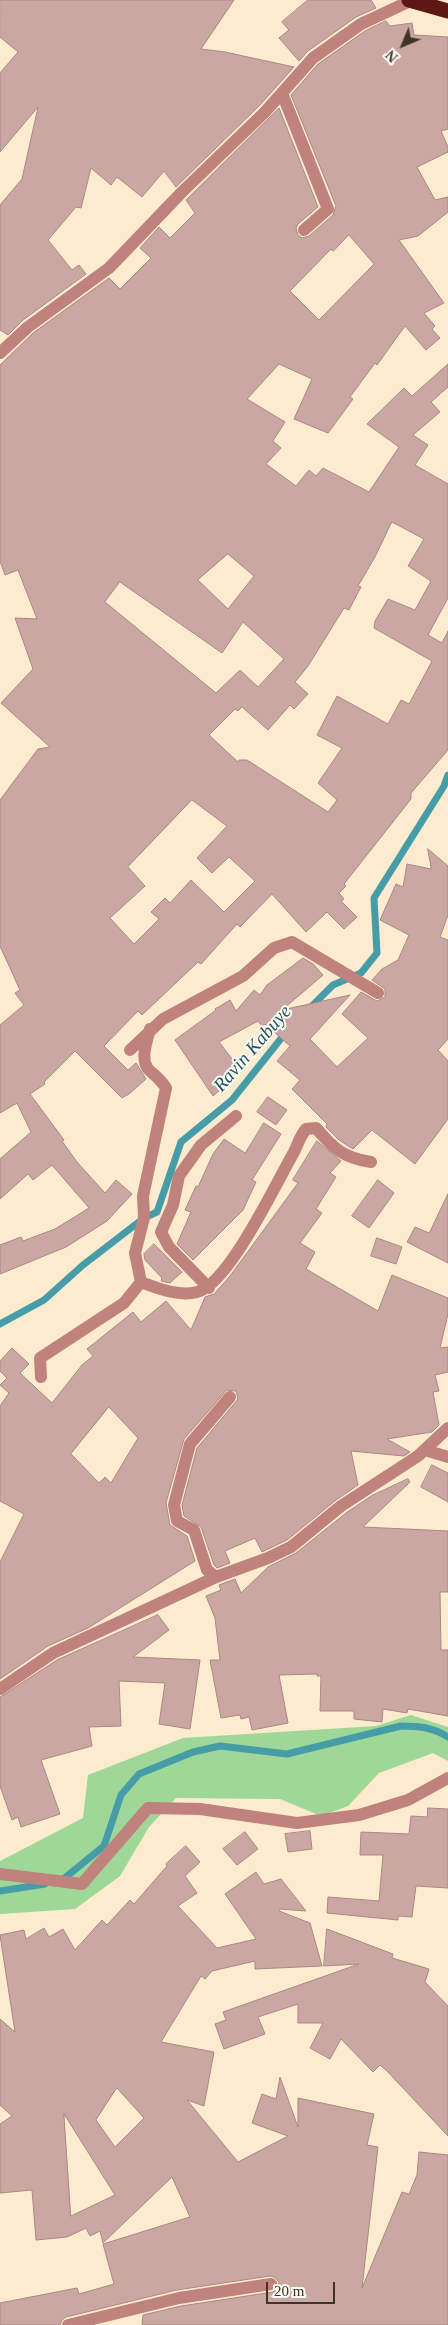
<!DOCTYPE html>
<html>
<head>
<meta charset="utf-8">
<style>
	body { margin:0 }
	#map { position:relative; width:448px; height:2325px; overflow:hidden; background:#fcebcf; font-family:"Times New Roman",serif }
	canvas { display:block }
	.north { position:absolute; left:378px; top:20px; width:50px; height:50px; -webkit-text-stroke:4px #fdfaf4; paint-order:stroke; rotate:225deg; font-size:14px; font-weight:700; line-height:20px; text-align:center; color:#3c352a }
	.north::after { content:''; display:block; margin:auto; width:18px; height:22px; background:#3c352a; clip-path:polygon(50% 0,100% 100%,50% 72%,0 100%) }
	.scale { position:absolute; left:266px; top:2282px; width:69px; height:22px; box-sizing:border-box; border:2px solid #3c352a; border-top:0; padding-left:6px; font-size:15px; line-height:18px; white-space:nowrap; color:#3c352a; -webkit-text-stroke:4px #fdfaf4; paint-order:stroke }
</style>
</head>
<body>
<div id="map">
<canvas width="448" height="2325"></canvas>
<div class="north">N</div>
<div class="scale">20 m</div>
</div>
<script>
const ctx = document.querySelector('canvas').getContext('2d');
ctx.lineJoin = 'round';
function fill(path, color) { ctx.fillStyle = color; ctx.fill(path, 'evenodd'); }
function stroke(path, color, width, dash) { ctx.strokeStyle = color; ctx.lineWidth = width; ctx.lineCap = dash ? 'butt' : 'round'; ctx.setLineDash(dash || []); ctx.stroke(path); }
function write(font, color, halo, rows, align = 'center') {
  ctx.font = font + ' "Times New Roman",serif'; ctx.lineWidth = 4; ctx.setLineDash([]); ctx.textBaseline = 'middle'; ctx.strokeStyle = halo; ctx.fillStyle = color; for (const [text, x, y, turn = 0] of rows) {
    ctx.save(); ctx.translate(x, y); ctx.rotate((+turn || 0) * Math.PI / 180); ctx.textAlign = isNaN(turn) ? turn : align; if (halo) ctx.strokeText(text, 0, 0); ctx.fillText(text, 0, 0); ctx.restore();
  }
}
const green = new Path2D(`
	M411 1715 448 1727V1761L433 1753 379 1773 348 1806 321 1816 280 1799 176 1798 149 1827 120 1876 75 1909 0 1914V1861L83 1818 88 1775 183 1738 376 1726Z`);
const stream = new Path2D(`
	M309 1009 333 985 361 973 377 953 374 898 444 786 448 775
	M0 1324 44 1300 83 1265 144 1218 157 1212 181 1142 232 1100 287 1031
	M61 1881 104 1846 121 1795 139 1774 193 1752 220 1746 287 1754 401 1726C419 1726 432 1727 448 1737
	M0 1891 45 1884`);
const building = new Path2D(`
	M0 0H234L201 49 225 52 294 67 259 106 176 187 164 171 142 197 117 177 111 185 91 168 81 208 76 207 48 240 72 270 79 265 86 274 23 320 8 335 0 330V205L22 179 38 107 0 152V73L18 52 0 37Z
	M308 0H371L376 8 356 17 308 51 299 61 279 38 289 30 282 22Z
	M386 21 390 26 412 23 414 35 448 37V129L441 131 448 147V152L417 167 435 200 448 197V212L418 236 399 240 444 303 424 313 435 326 432 329 440 338 426 350 405 326 377 365 375 363 350 397 353 399 328 433 294 419 312 379 279 364 247 399 285 422 273 441 281 448 266 464 296 486 309 470 316 476 323 468 369 492 399 447 367 424 404 388 412 396 448 364V387L431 402 440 412 413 435 428 445 415 465 448 484V598L428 635 442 643 448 631V750L411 793V799L344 884 346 886 339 893 344 899 341 901 357 917 344 929 327 912 306 932 272 894 240 927 237 924 201 964 198 962 142 1015 138 1011 104 1046 128 1070 136 1063 146 1079 129 1094 122 1098 75 1051 44 1082 45 1084 30 1094 64 1140 62 1141 77 1162 105 1193 116 1180 132 1194 107 1221 66 1247 0 1274V1245L21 1237 23 1241 55 1229 89 1208 52 1165 33 1180 28 1174 0 1199V1159L31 1132 17 1103 0 1113V1025L24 1005 15 993 20 990 0 946V800L38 749 50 747 1 703 33 669 15 618 37 619 18 570 5 575 0 561V365L33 333 109 278 120 289 151 258 140 248 159 227 170 238 195 213 186 200 279 108 318 207 298 224 296 228 298 235 302 238 309 236 333 215 336 206 291 95 318 64 365 31ZM349 235 374 264 319 320 290 291 331 249 333 251ZM392 522 424 539 408 566 431 581 415 610 388 599 375 621 374 628 432 661 409 704 401 700 388 724 337 696 317 735 342 748 318 783 337 800 328 812 247 760H239L238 762 209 735 235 709 238 711 242 707 268 730 290 705 294 709 308 694 295 682 308 666 344 608 349 610 361 587 358 586 375 557ZM228 554 254 576 228 609 198 580ZM120 582 222 653 243 622 284 659 258 687 240 670 216 693 105 602ZM192 800 227 826 197 858 212 873 229 857 255 881 224 912 191 880 170 903 165 898 151 912 159 919 134 944 110 918 145 886 128 867Z
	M428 849 448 866V915L440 937 448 940V1039L438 1050 448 1061V1119L415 1164 372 1130 353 1149 339 1140 326 1127 327 1124 292 1089 300 1080 277 1061 290 1046 265 1024 262 1026 258 1021 219 1042 236 1064 226 1072 232 1080 213 1096 175 1040 216 1010 215 1009 230 1000 236 1011 254 990 260 995 267 985 303 958 313 964 323 975 282 1010 350 995 310 1039 337 1067 368 1038 342 1014 361 992 377 1001 385 997V989L372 980 382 969 398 960 409 935 380 920 396 884 403 887 407 864 431 869Z
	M268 1097 287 1110 276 1125 257 1112Z
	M264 1123 281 1134 252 1180 256 1182 243 1210 193 1260 177 1244 191 1212 185 1210 196 1186 198 1187 213 1154 224 1139 245 1153Z
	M317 1141 341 1161 330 1173 336 1177 316 1209 322 1213 300 1243 315 1252 306 1269 378 1311 392 1275 448 1298V1314L440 1348 448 1347V1372L435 1375 439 1391 433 1392 439 1425 432 1432 387 1439 410 1452 404 1456 351 1451 358 1485 336 1500 287 1540 262 1552 255 1538 225 1551 230 1563 217 1568 214 1565 201 1527 184 1516 182 1505 197 1448 238 1399 236 1391 227 1390 184 1439 166 1503 170 1525 187 1536 195 1561 88 1628 48 1646 0 1679V1562L24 1514 0 1501V1406L9 1393 0 1385 7 1378 0 1371V1361L12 1348 29 1364 20 1373 52 1403 82 1365 93 1356 87 1349 133 1312 141 1322 166 1301 191 1330 205 1297 214 1294 230 1276 298 1183 293 1180ZM109 1407 138 1438 111 1483 105 1477 99 1483 71 1454Z
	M378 1180 394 1193 369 1228 352 1216Z
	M448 1194V1263L407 1242 415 1227 429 1233Z
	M377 1238 402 1247 396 1264 371 1256Z
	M154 1244 182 1272 170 1283 161 1281 162 1278 145 1260 144 1254Z
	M432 1465 448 1473V1502L421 1487Z
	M408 1479 410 1482 363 1527 448 1531V1592H440L441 1650H448V1716L408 1709 407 1713 383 1709 382 1722 354 1719V1711H320L321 1676H317V1674L279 1675 288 1723 252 1730 249 1717 241 1719 240 1715 221 1718 210 1660H220L215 1618 206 1596 221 1590 219 1585 235 1579 241 1593 268 1567 296 1553 346 1513 371 1496Z
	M158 1615 169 1630 133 1657 200 1660 190 1729 159 1724 165 1683 119 1681 121 1726 89 1727 92 1746 41 1760 60 1814 21 1827 18 1817 12 1820 0 1786V1697L57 1660Z
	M428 1808 448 1809V1888L416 1886 412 1917 398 1916V1920L327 1913 328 1897 379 1901 383 1855H360L361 1832 409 1834 411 1816 427 1817Z
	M310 1831 312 1849 288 1852 285 1834Z
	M245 1832 258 1849 237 1865 223 1849Z
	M186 1846 200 1862 185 1876 197 1893 178 1906 217 1948 256 1939 225 1894 256 1872 264 1884 281 1879 306 1911 280 1909 279 1911 310 1923 322 1966 255 1969V1961L212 1971 205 1979 201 1976 161 2042 214 2052 204 2106 187 2100 238 2162 288 2136 252 2123 262 2094 276 2099 280 2077 298 2127V2098L374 2114 367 2145 378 2147 362 2288 402 2192 409 2194 417 2175 419 2152 448 2155V2325H142L143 2315 181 2306 273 2292 278 2287 279 2282 274 2277 270 2276 177 2290 66 2317 62 2320 60 2325H0V2303L77 2288 79 2294 114 2284 103 2244 190 2217 172 2177 103 2243 100 2231 90 2236 86 2228 67 2237 36 2240 32 2190 0 2193V2124L12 2116 0 2105V2019L15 2032 0 1935 24 1930 26 1939 44 1928 49 1937 63 1929 75 1950 102 1920 107 1925 130 1900 134 1904 167 1866 166 1864ZM117 2088 144 2118 115 2147 96 2120ZM64 2114 115 2195 71 2216Z
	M327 1929 393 1954 392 1958 429 1969 425 1982 448 2006V2136L386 2070 380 2065 373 2072 341 2039 330 2059 310 2048 323 2023H298V2004L258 2017 265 2034 224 2049 215 2024 226 2020 223 2012 359 1964 324 1966Z`);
const minor = new Path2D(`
	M282 93 328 209 304 230
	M0 353 28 327 109 268 183 191 265 112 313 58 361 24 410 1
	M130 1050 163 1019 243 976 274 948 292 942 378 993
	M141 1282C157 1288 179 1297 197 1292 229 1284 276 1183 294 1152 298 1144 300 1136 306 1129L316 1128C333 1148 343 1158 371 1162
	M209 1288 169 1247 161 1232 173 1205 179 1176 201 1145 236 1116
	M41 1377 40 1358 124 1303 141 1282 135 1253 144 1218 143 1196 166 1088C161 1080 157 1077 150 1071 139 1061 147 1041 150 1029
	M425 1450 448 1457
	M216 1577 207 1570 194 1530 177 1521 174 1505 190 1444 230 1397
	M0 1689 53 1653 216 1577 268 1558 291 1547 341 1506 418 1456 448 1428
	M0 1874 82 1884 148 1808 200 1809 297 1823 359 1815 408 1800 448 1778
	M68 2325 179 2298 271 2284`);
const highway = new Path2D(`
	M409 0 448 11`);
const waterNames = [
	["Ravin Kabuye",253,1049,-49]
];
fill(green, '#9ed797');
stroke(stream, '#469da7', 7);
fill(building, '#caa7a3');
stroke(building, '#a98883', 1);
stroke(minor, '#c0827c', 12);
stroke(highway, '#5f1716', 15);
write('italic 19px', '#1f555d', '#fdfaf4', waterNames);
</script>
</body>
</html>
